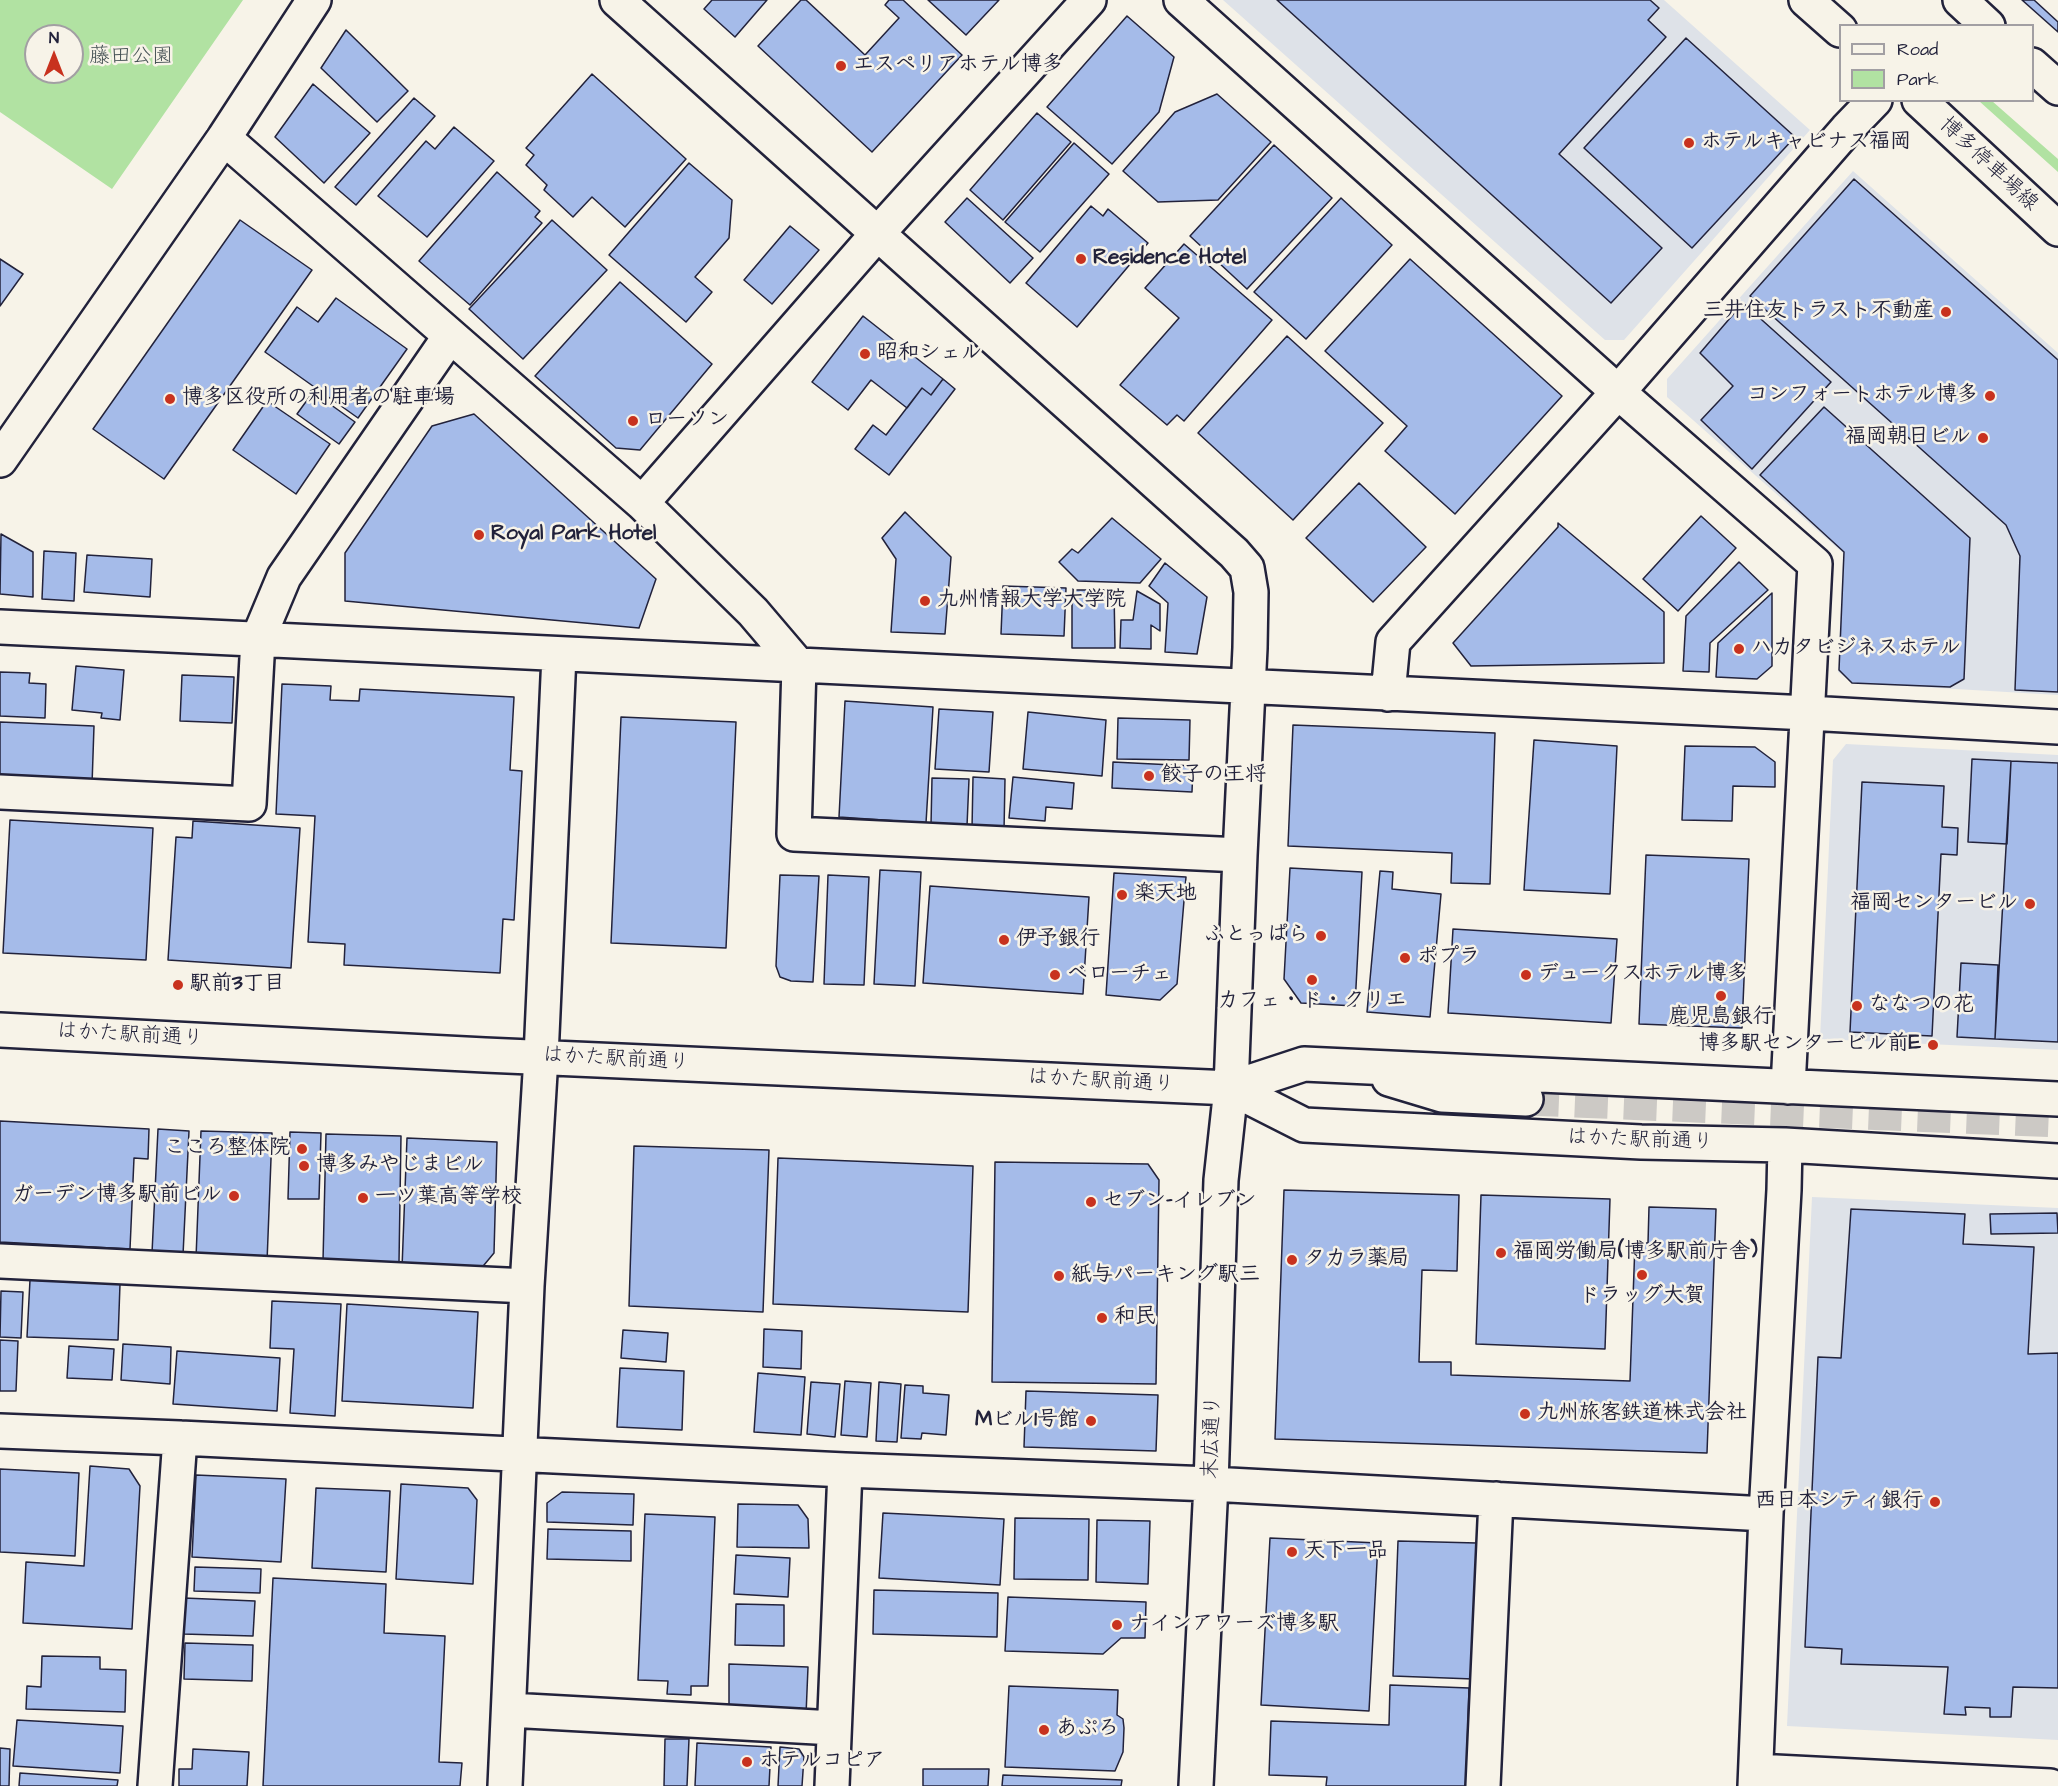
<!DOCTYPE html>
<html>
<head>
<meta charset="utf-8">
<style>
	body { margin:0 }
	#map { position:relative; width:2058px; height:1786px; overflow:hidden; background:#f7f3e8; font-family:"Architects Daughter",sans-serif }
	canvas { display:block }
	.legend { position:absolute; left:1839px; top:24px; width:195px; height:78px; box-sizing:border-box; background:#f7f3e8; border:2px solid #a29fa3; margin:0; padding:8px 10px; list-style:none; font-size:18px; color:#22223b }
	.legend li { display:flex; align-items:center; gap:12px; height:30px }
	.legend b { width:30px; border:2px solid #a29fa3 }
	.north { position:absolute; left:24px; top:24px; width:60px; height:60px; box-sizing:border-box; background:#f7f3e8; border:2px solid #a29fa3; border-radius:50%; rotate:0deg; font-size:16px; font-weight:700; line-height:24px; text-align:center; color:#22223b }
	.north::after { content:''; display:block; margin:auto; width:21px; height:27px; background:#c8321e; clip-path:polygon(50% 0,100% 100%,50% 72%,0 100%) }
</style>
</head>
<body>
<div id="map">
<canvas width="2058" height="1786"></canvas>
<ul class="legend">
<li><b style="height:8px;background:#f7f3e8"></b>Road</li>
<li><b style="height:16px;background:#b1e2a2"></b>Park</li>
</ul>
<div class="north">N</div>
</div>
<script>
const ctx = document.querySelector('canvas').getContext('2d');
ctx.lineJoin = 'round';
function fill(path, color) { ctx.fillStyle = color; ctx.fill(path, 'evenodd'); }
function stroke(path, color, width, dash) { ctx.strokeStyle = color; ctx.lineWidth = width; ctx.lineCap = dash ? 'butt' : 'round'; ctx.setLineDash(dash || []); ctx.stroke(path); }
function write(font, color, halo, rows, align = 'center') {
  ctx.font = font + ' "Architects Daughter","Klee One",sans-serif'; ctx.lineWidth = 5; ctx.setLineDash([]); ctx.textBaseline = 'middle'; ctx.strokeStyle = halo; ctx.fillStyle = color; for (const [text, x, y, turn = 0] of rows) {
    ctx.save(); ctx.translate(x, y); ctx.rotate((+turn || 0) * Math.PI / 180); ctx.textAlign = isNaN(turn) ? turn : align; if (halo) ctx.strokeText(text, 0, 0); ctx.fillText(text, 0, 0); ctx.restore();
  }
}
const built = new Path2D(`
	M1223 0H1664L1810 130 1624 340H1605Z
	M1853 171 2058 353V695L1853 683 1838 672 1843 553 1667 397V379Z
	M1846 744 2058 755V1050L1820 1039 1833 760Z
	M1812 1197 2058 1208V1740L1787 1726Z`);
const green = new Path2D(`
	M0 0H243L112 189 0 112ZM36 36H72V72H36Z
	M1979 101H1992L2058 159V172Z`);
const building = new Path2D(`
	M712 0H767L735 37 704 9Z
	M801 0H806L865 55 899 18 885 5 889 0H903L962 55 872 152 758 46Z
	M928 0H999L966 35Z
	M1277 0H1650L1659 8 1648 20 1666 37 1559 154 1662 248 1611 303Z
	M2022 0H2034L2058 22V32Z
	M1127 16 1174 57 1159 112 1112 164 1047 107Z
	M346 30 408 91 377 122 321 68Z
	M1686 38 1795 137 1692 248 1584 148Z
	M592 74 686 159 625 227 592 197 573 217 544 190 547 185 526 165 534 155 526 148Z
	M313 84 370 133 324 183 275 137Z
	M1217 94 1271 142 1218 200 1158 202 1123 171 1175 112Z
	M414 98 435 116 356 205 335 187Z
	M1037 113 1071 142 1003 220 970 190Z
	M454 127 494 161 427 237 378 196 426 141 435 149Z
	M1074 143 1109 174 1040 252 1005 222Z
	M1274 145 1332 198 1247 289 1190 236Z
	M689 163 732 200 729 238 695 277 712 292 686 322 609 255Z
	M497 172 540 211 535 217 542 223 470 305 419 261Z
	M1854 179 2058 360V692L2015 690 2020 556 2006 525 1750 296Z
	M967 198 1033 258 1010 283 945 222Z
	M1341 198 1392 245 1306 339 1254 292Z
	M1091 206 1103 216 1108 209 1148 243 1077 327 1026 283Z
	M240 220 312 270 164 479 93 429Z
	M552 220 607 270 523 359 469 309Z
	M790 226 819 250 772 304 744 280Z
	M1184 244 1272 320 1184 421 1177 415 1167 425 1120 385 1179 318 1145 288Z
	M0 259 23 274 0 306Z
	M1410 259 1562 396 1455 514 1385 451 1407 426 1325 351Z
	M620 282 712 364 640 450 616 448 535 376Z
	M336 298 407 349 358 418 265 352 297 307 318 322Z
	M1743 303 1831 382 1752 469 1701 420 1733 386 1700 353Z
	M863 316 943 379 931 395 922 388 907 408 871 380 848 410 812 382Z
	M1287 336 1383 423 1293 520 1198 433Z
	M943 379 955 389 889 475 855 449 873 425 886 435 922 388 931 395Z
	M313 392 355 422 339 444 297 414Z
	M267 401 330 444 296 494 233 450Z
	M1824 407 1970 538 1964 679 1950 687 1852 683 1839 670 1844 552 1760 475Z
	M474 414 656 579 639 628 345 601V553L432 426Z
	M1359 483 1426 547 1373 602 1306 538Z
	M905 512 951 557 945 634 891 632 896 559 882 538Z
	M1701 516 1736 548 1678 611 1643 579Z
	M1112 518 1161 559 1140 583 1078 581 1059 562 1072 549 1078 553Z
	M1558 523 1664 612V663L1471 666 1453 643 1558 527Z
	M1 534 33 552V597L0 594Z
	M44 551 76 553 74 601 42 599Z
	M87 555 152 559 150 597 84 592Z
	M1739 562 1768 590 1710 643 1709 672 1683 671 1686 616Z
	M1165 563 1207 597 1197 654 1165 652 1168 603 1149 586Z
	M1003 586 1066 588 1064 636 1001 634Z
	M1072 590H1114L1115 648H1072Z
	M1137 591 1160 604V631L1151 625V649L1120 648 1121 620H1133Z
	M1772 593V666L1757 679 1716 677 1718 643Z
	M76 666 124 670 120 720 101 718 102 713 72 710Z
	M0 672 30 673 29 683 46 684 45 718 0 716Z
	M182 675 234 677 232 723 180 721Z
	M282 684 331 686 330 700 359 701 360 689 514 697 510 770 522 771 514 920 503 919 500 973 344 965 345 944 308 942 315 816 276 814Z
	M845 701 933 707 926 823 839 817Z
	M939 709 993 712 989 772 935 769Z
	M1028 712 1106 720 1102 776 1023 769Z
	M621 717 736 722 726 948 611 943Z
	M1118 718 1190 720 1189 760 1117 759Z
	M0 722 94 726 92 785 0 781Z
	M1293 725 1495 733 1490 884 1451 883 1452 853 1288 846Z
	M1534 740 1617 746 1610 894 1524 890Z
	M1685 746 1755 747 1775 762V787L1733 786 1732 821 1682 820Z
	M1972 759 2011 761 2007 844 1968 842Z
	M2011 761 2058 763V1042L1995 1039Z
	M1113 762 1193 766 1192 792 1112 788Z
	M973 777 1005 779 1004 831 972 829Z
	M1013 777 1074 783 1072 809 1046 807 1045 821 1009 818Z
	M932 778 969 779 967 826 931 825Z
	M1862 782 1944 786 1942 827 1958 828 1957 855 1941 854 1932 1036 1850 1032Z
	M10 820 153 828 146 960 3 953Z
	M193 821 300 828 291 968 168 960 176 837 192 838Z
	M1646 855 1749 859 1742 1028 1639 1024Z
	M1290 868 1362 872 1355 1006 1301 1003 1284 979Z
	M880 870 921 872 915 986 874 984Z
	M1380 871 1393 872 1392 889 1441 894 1430 1017 1367 1012Z
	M1114 873 1186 877 1177 984 1160 1000 1106 995Z
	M780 875 819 876 813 982 791 981 780 977 776 966Z
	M828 875 869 877 864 985 824 984Z
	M930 886 1089 897 1083 994 923 983Z
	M1453 929 1617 939 1611 1023 1448 1013Z
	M1961 963 1998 965 1995 1039 1957 1037Z
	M0 1121 149 1129 148 1159 134 1158 130 1249 0 1242Z
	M158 1129 189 1131 183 1255 152 1253Z
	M201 1131 272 1133 267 1262 196 1258Z
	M290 1132 321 1133 319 1199H288Z
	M326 1134 401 1136 399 1262 323 1261Z
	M407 1138 497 1142 494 1253 479 1271 402 1268Z
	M634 1146 769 1150 763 1312 629 1306Z
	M778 1158 973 1166 968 1312 773 1304Z
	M995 1162 1148 1164 1159 1180 1156 1384 992 1382Z
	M1284 1190 1459 1195 1457 1271 1422 1270 1419 1362H1451V1375L1630 1381 1635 1243H1648L1649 1207 1716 1209 1707 1453 1275 1439Z
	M1481 1195 1610 1199 1605 1349 1476 1344Z
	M1851 1209 1965 1214 1963 1244 2034 1247 2028 1354 2058 1353V1688L2013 1687 2011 1717H1990V1708L1965 1707 1966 1715 1944 1714 1948 1667 1841 1664 1842 1649 1805 1647 1818 1357 1841 1358Z
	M2057 1213 2058 1233 1991 1234 1990 1214Z
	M30 1280 120 1284 118 1340 27 1337Z
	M1 1291 23 1292 21 1338 0 1337Z
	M272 1301 341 1304 335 1416 290 1413 294 1349 270 1348Z
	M347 1304 478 1312 473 1408 342 1401Z
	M764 1329 802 1331 801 1369 763 1367Z
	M623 1330 668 1333 666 1362 621 1358Z
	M0 1340 18 1341 16 1391H0Z
	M123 1344 171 1347 170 1384 121 1380Z
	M69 1346 114 1349 112 1380 67 1378Z
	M177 1351 280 1358 277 1411 173 1404Z
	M620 1368 684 1371 682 1430 617 1427Z
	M758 1373 805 1377 801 1435 754 1432Z
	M845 1381 871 1383 867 1437 841 1435Z
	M811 1382 840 1384 835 1437 807 1434Z
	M879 1382 901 1384 897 1442 876 1441Z
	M905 1385 923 1386V1393L949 1395 946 1435 922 1433 921 1439 901 1438Z
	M1026 1391 1158 1395 1156 1451 1024 1447Z
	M90 1466 129 1469 140 1486 132 1629 23 1623 26 1562 84 1566Z
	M0 1469 79 1473 75 1556 0 1552Z
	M196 1475 286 1479 281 1562 192 1557Z
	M401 1484 468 1488 477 1500 473 1584 396 1579Z
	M316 1488 390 1491 386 1572 312 1568Z
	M562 1492 634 1494 633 1525 547 1522V1503Z
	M738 1504 798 1505 808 1519 809 1548 737 1547Z
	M883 1513 1004 1519 1000 1585 879 1578Z
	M645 1514 715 1517 708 1686H691V1695L667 1694 668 1681 638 1680Z
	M1015 1518 1089 1519 1088 1580 1014 1579Z
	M1097 1520 1150 1521 1148 1584 1096 1582Z
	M548 1529 631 1531V1561L547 1559Z
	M1270 1538 1378 1543 1369 1711 1261 1705Z
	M1398 1541 1477 1543 1473 1679 1393 1676Z
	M736 1555 790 1558 788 1597 734 1594Z
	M195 1567 261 1569 260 1593 194 1591Z
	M273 1578 386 1584 384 1633 445 1636 439 1762 462 1763 460 1786H263Z
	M874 1590 998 1593 997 1637 873 1634Z
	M1008 1597 1146 1602 1145 1638H1121L1103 1654 1005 1651Z
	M184 1598 255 1601 253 1636 183 1634Z
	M736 1604 784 1605V1646L735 1645Z
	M185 1643 253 1645 252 1681 184 1679Z
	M42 1656 100 1657V1669L126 1670 125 1712 26 1709 27 1686 41 1687Z
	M729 1664 808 1667 806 1715 729 1712Z
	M1390 1685 1469 1688 1466 1786H1326L1327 1777 1269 1775 1271 1721 1389 1725Z
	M1009 1686 1118 1690 1117 1715 1123 1719 1124 1728 1123 1752 1115 1771 1005 1767Z
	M17 1720 123 1726 120 1773 13 1766Z
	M665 1739H689L687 1786H664Z
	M697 1743 771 1747 769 1786H695Z
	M780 1747 799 1749 804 1757 802 1786H778Z
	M0 1748 10 1749 9 1786H0Z
	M193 1749 249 1752 247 1786H179V1769H192Z
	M923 1769H989L988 1786H923Z
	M20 1773 118 1780 117 1786H19Z
	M1003 1775 1122 1780 1121 1786H1002Z`);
const minorTunnel = new Path2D(`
	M1526 1099 2058 1121`);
const minor = new Path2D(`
	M617 0 1234 553 1247 568 1251 592 1250 648 1240 855 1231 1088 1221 1180 1211 1484 1196 1786
	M1181 0 1618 392 1815 564 1788 1087
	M224 138 642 503 753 612 799 666 794 834 1240 855
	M0 460 224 138 314 0
	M642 503 878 233 1089 0
	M0 627 1808 713 2058 727
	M1388 694 1393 642 1618 392 1847 129 1875 100
	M0 792 249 804 258 639 284 577 450 336
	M0 1030 485 1055 1231 1088 1304 1064 2058 1099
	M1389 1079 1442 1095 1526 1099
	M1231 1088 1304 1125 1641 1142 1785 1145 2058 1161
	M0 1261 527 1286
	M0 1431 180 1438 845 1470 1211 1484 1766 1514
	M509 1710 834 1728
	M1756 1771 2050 1786
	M155 1786 180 1438
	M505 1786 527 1286 541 1057 559 655
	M832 1786 845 1470
	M1483 1786 1496 1499
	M1755 1786 1766 1514 1784 1190 1785 1145`);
const major = new Path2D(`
	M1806 0 1840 30
	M1960 0 1988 26
	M2032 65 2058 88
	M1919 100 2058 229`);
const markers = [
	[841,66,6,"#c8321e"],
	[1689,143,6,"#c8321e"],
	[1081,259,6,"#c8321e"],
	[1946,312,6,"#c8321e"],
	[865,354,6,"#c8321e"],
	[1990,396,6,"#c8321e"],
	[170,399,6,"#c8321e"],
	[633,421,6,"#c8321e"],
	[1983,438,6,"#c8321e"],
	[479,535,6,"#c8321e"],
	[925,601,6,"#c8321e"],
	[1739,649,6,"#c8321e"],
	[1149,776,6,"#c8321e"],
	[1122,895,6,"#c8321e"],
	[2030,904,6,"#c8321e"],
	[1321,936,6,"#c8321e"],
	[1004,940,6,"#c8321e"],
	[1405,958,6,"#c8321e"],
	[1055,975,6,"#c8321e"],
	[1526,975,6,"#c8321e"],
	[1312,980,6,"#c8321e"],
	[178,985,6,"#c8321e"],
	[1721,996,6,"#c8321e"],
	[1857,1006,6,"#c8321e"],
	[1933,1045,6,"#c8321e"],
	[302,1149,6,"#c8321e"],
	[304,1166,6,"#c8321e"],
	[234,1196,6,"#c8321e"],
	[363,1198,6,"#c8321e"],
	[1091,1202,6,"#c8321e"],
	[1501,1253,6,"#c8321e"],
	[1292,1260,6,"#c8321e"],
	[1642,1275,6,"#c8321e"],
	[1059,1276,6,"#c8321e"],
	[1102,1318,6,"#c8321e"],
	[1525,1414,6,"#c8321e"],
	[1091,1421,6,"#c8321e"],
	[1935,1502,6,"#c8321e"],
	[1292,1552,6,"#c8321e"],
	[1117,1625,6,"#c8321e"],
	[1044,1730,6,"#c8321e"],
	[747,1762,6,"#c8321e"]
];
const parkNames = [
	["藤田公園",131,58]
];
const poiNames = [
	["エスペリアホテル博多",853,66],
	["ホテルキャビナス福岡",1701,143],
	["Residence Hotel",1093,259],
	["三井住友トラスト不動産",1934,312,"right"],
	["昭和シェル",877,354],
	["コンフォートホテル博多",1978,396,"right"],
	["博多区役所の利用者の駐車場",182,399],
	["ローソン",645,421],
	["福岡朝日ビル",1971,438,"right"],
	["Royal Park Hotel",491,535],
	["九州情報大学大学院",937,601],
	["ハカタビジネスホテル",1751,649],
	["餃子の王将",1161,776],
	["楽天地",1134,895],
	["福岡センタービル",2018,904,"right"],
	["ふとっぱら",1309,936,"right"],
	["伊予銀行",1016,940],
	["ポプラ",1417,958],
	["ベローチェ",1067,975],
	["デュークスホテル博多",1538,975],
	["駅前3丁目",190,985],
	["カフェ・ド・クリエ",1312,1002,"center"],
	["ななつの花",1869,1006],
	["鹿児島銀行",1721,1018,"center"],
	["博多駅センタービル前E",1921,1045,"right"],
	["こころ整体院",290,1149,"right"],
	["博多みやじまビル",316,1166],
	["ガーデン博多駅前ビル",222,1196,"right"],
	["一ツ葉高等学校",375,1198],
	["セブン-イレブン",1103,1202],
	["福岡労働局(博多駅前庁舎)",1513,1253],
	["タカラ薬局",1304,1260],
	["紙与パーキング駅三",1071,1276],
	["ドラッグ大賀",1642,1297,"center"],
	["和民",1114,1318],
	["九州旅客鉄道株式会社",1537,1414],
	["Mビル1号館",1079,1421,"right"],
	["西日本シティ銀行",1923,1502,"right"],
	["天下一品",1304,1552],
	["ナインアワーズ博多駅",1129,1625],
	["あぷろ",1056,1730],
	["ホテルコピア",759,1762]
];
const streetNames = [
	["博多停車場線",1988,165,43],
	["はかた駅前通り",130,1036,3],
	["はかた駅前通り",616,1060,3],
	["はかた駅前通り",1101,1082,3],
	["はかた駅前通り",1640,1141,2],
	["末広通り",1213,1437,-88]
];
fill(built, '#dee2e8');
fill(green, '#b1e2a2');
fill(building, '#a5bbe9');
stroke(building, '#22223b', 1.5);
stroke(minorTunnel, '#ccc9c5', 33, [33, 16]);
stroke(minor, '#22223b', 38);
stroke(major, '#22223b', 38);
stroke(minor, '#f7f3e8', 33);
stroke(major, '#f7f3e8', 33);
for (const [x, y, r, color] of markers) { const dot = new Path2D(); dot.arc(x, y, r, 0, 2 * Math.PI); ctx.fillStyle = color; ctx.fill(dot); stroke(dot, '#f7f3e8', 2); }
write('21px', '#465255', '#f7f3e8', parkNames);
write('bold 21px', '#22223b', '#f7f3e8', poiNames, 'left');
write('21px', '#22223b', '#f7f3e8', streetNames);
</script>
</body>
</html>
